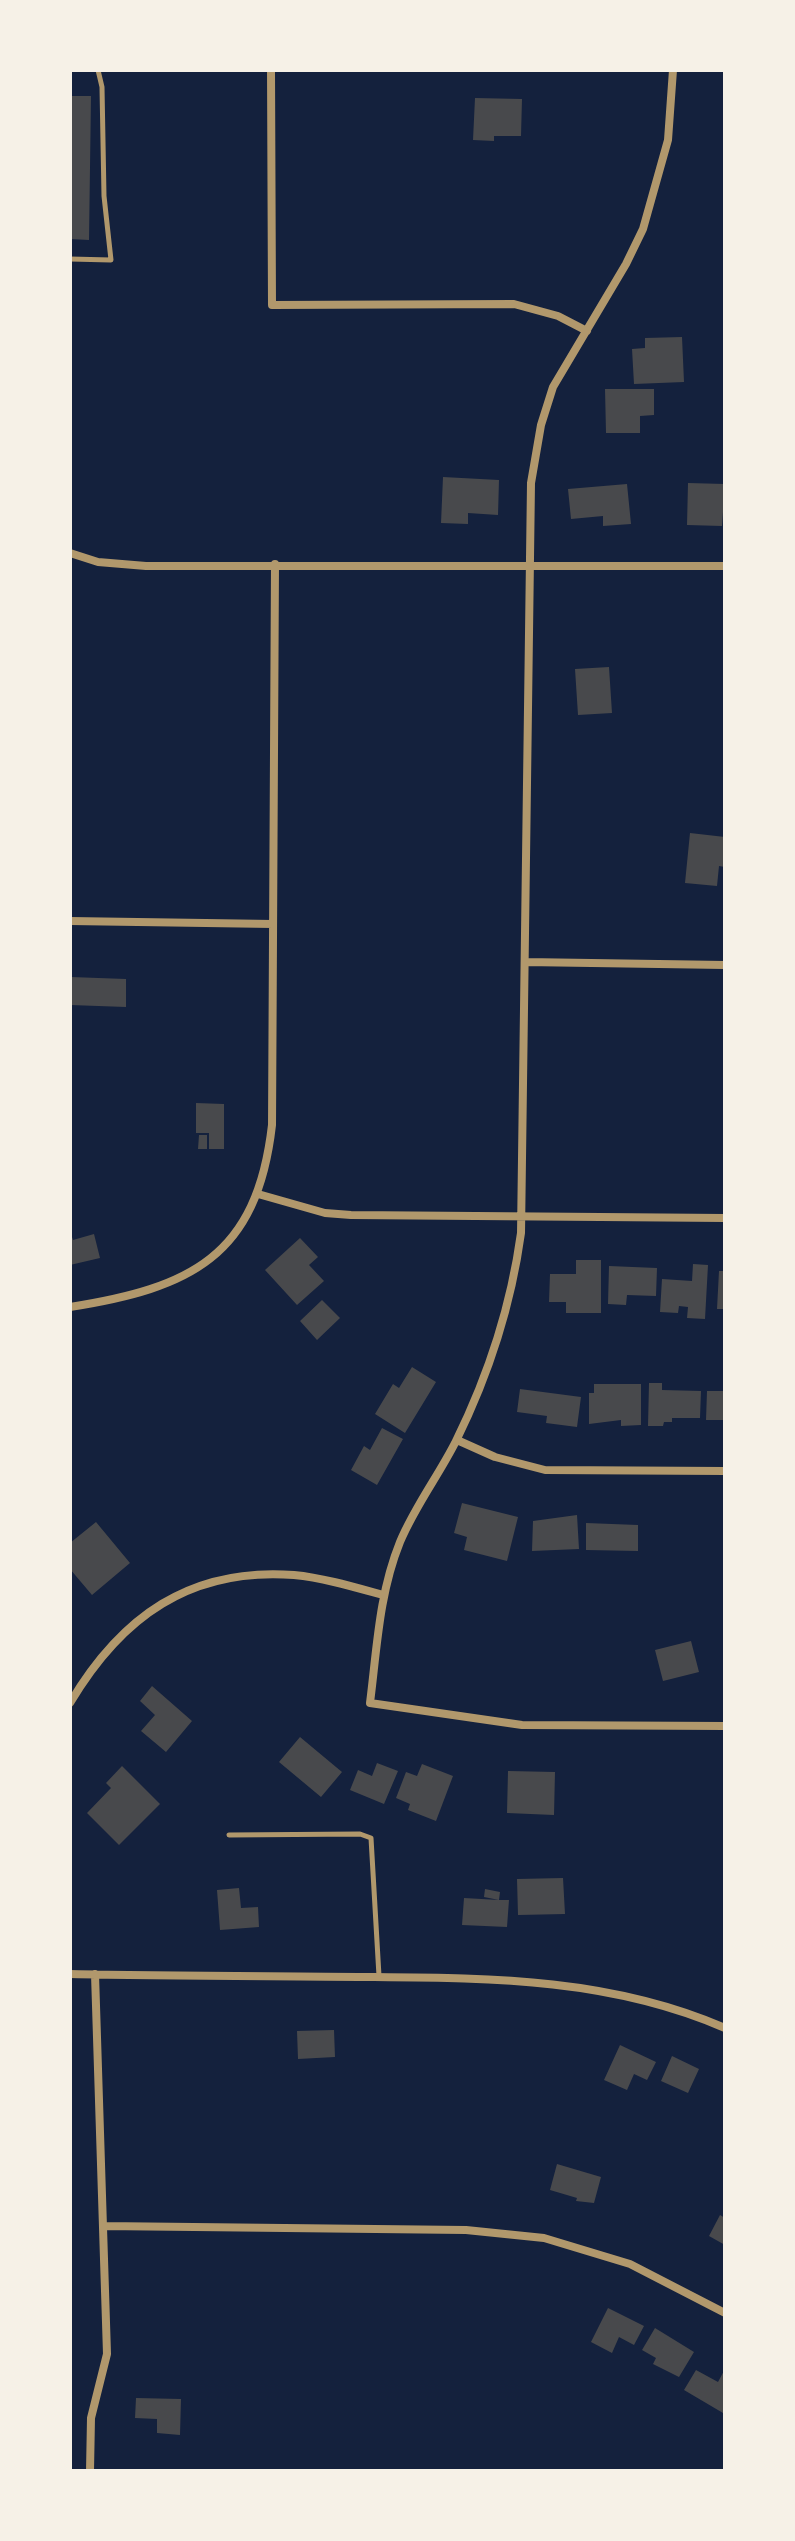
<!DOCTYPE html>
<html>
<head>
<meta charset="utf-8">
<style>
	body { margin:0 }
	#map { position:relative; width:795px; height:2541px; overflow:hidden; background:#14213d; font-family:Raleway,sans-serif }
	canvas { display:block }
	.frame { position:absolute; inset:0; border:72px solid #f6f1e7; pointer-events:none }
</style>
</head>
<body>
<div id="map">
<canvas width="795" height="2541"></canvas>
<div class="frame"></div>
</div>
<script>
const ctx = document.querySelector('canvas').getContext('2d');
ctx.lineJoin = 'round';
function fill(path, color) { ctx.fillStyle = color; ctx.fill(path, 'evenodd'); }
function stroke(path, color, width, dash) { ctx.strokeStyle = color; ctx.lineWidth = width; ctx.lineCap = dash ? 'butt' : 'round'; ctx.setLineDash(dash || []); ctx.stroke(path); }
const building = new Path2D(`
	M70 96H91L89 240 70 239Z
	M475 98 522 99 521 136H494V141L473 140Z
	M682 337 684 382 634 384 632 349 645 348V338Z
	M605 389H654V415L640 416V433H606Z
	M443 477 499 480 498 515 468 513V524L441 523Z
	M688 483 725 484 722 526 687 525Z
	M627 484 631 524 603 526V516L571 519 568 489Z
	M609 667 612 713 578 715 575 669Z
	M690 833 725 837V867L719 866 717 886 685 883Z
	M71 977 126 979V1007L70 1005Z
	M196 1103 224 1104V1149H209V1133H196Z
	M199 1135H207V1149H198Z
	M70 1231 73 1240 94 1234 100 1258 70 1265Z
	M300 1238 318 1257 309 1265 324 1281 297 1305 265 1270Z
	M576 1260H601V1313H566V1302H549L550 1274H576Z
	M693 1264 708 1265 705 1319 687 1318 688 1307 679 1306 678 1313 660 1312 662 1279 692 1281Z
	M609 1266 657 1268 656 1296 627 1295 626 1305 608 1304Z
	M719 1271H725V1309H717Z
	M322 1300 340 1318 317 1340 300 1321Z
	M412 1367 436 1382 405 1433 375 1414 393 1384 399 1388Z
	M649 1383H662V1390L701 1391 700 1418H672V1422H664L663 1426H648Z
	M594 1384H641V1425L621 1426V1420L589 1424V1393H594Z
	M520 1389 581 1397 577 1427 546 1423 547 1416 517 1412Z
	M707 1391H725V1420H706Z
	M382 1428 403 1439 377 1485 351 1470 364 1446 370 1450Z
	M462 1503 518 1517 507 1561 464 1550 467 1537 454 1533Z
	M577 1515 579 1549 532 1551 533 1521Z
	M96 1522 130 1563 92 1595 70 1569V1543Z
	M586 1523 638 1525V1551L586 1550Z
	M691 1641 699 1672 663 1681 655 1650Z
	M152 1686 192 1721 166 1752 141 1731 155 1715 140 1701Z
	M300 1737 342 1772 321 1797 279 1762Z
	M377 1763 398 1771 384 1804 350 1790 358 1770 372 1776Z
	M422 1764 453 1776 436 1821 408 1810 410 1804 396 1798 406 1772 417 1776Z
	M122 1766 160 1804 119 1845 87 1813 111 1788 106 1783Z
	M508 1771 555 1772 554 1815 507 1813Z
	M563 1878 565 1914 518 1915 517 1879Z
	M239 1888 241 1908 258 1907 259 1927 220 1930 217 1890Z
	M485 1889 500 1892 499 1900H509L507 1927 462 1925 464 1898 499 1900 484 1897Z
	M334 2030 335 2057 298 2059 297 2031Z
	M620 2045 656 2062 647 2080 634 2074 627 2090 604 2080Z
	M672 2056 699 2069 688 2093 661 2081Z
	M557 2164 601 2177 594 2203 576 2201 577 2198 550 2190Z
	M720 2215 725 2218V2245L709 2236Z
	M608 2308 644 2326 634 2345 619 2337 612 2353 591 2342Z
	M655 2328 694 2352 679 2377 653 2364 656 2358 642 2350Z
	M725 2369 723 2413 684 2390 696 2370 718 2382Z
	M136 2398 181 2399 180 2435 157 2433V2419L135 2418Z`);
const service = new Path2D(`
	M70 259 111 260 104 196 102 87 98 70
	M229 1835 360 1834 371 1838 379 1976`);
const minor = new Path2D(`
	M271 70 272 305 514 304 558 316 587 331
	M673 70 668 140 643 229 626 264 553 387 541 425 531 483 521 1233C511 1306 489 1374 456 1441 439 1475 415 1506 400 1542 379 1594 377 1648 370 1703L522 1725 725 1726
	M70 553 98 562 146 566H725
	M70 921 273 924
	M525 962 725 965
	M258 1194 325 1213 351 1215 725 1218
	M70 1307C190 1288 257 1257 272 1125L275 564
	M457 1440 495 1457 545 1470 725 1471
	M70 1703C121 1617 190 1567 294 1575 324 1578 354 1587 383 1595
	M70 1974C169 1976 268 1976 367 1977 491 1978 610 1978 725 2028
	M103 2226 466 2230 544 2238 630 2264 725 2313
	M90 2471 91 2418 107 2354 95 1974`);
fill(building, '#48494c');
stroke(service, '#b1986c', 5);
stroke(minor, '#b1986c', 8);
</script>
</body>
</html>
